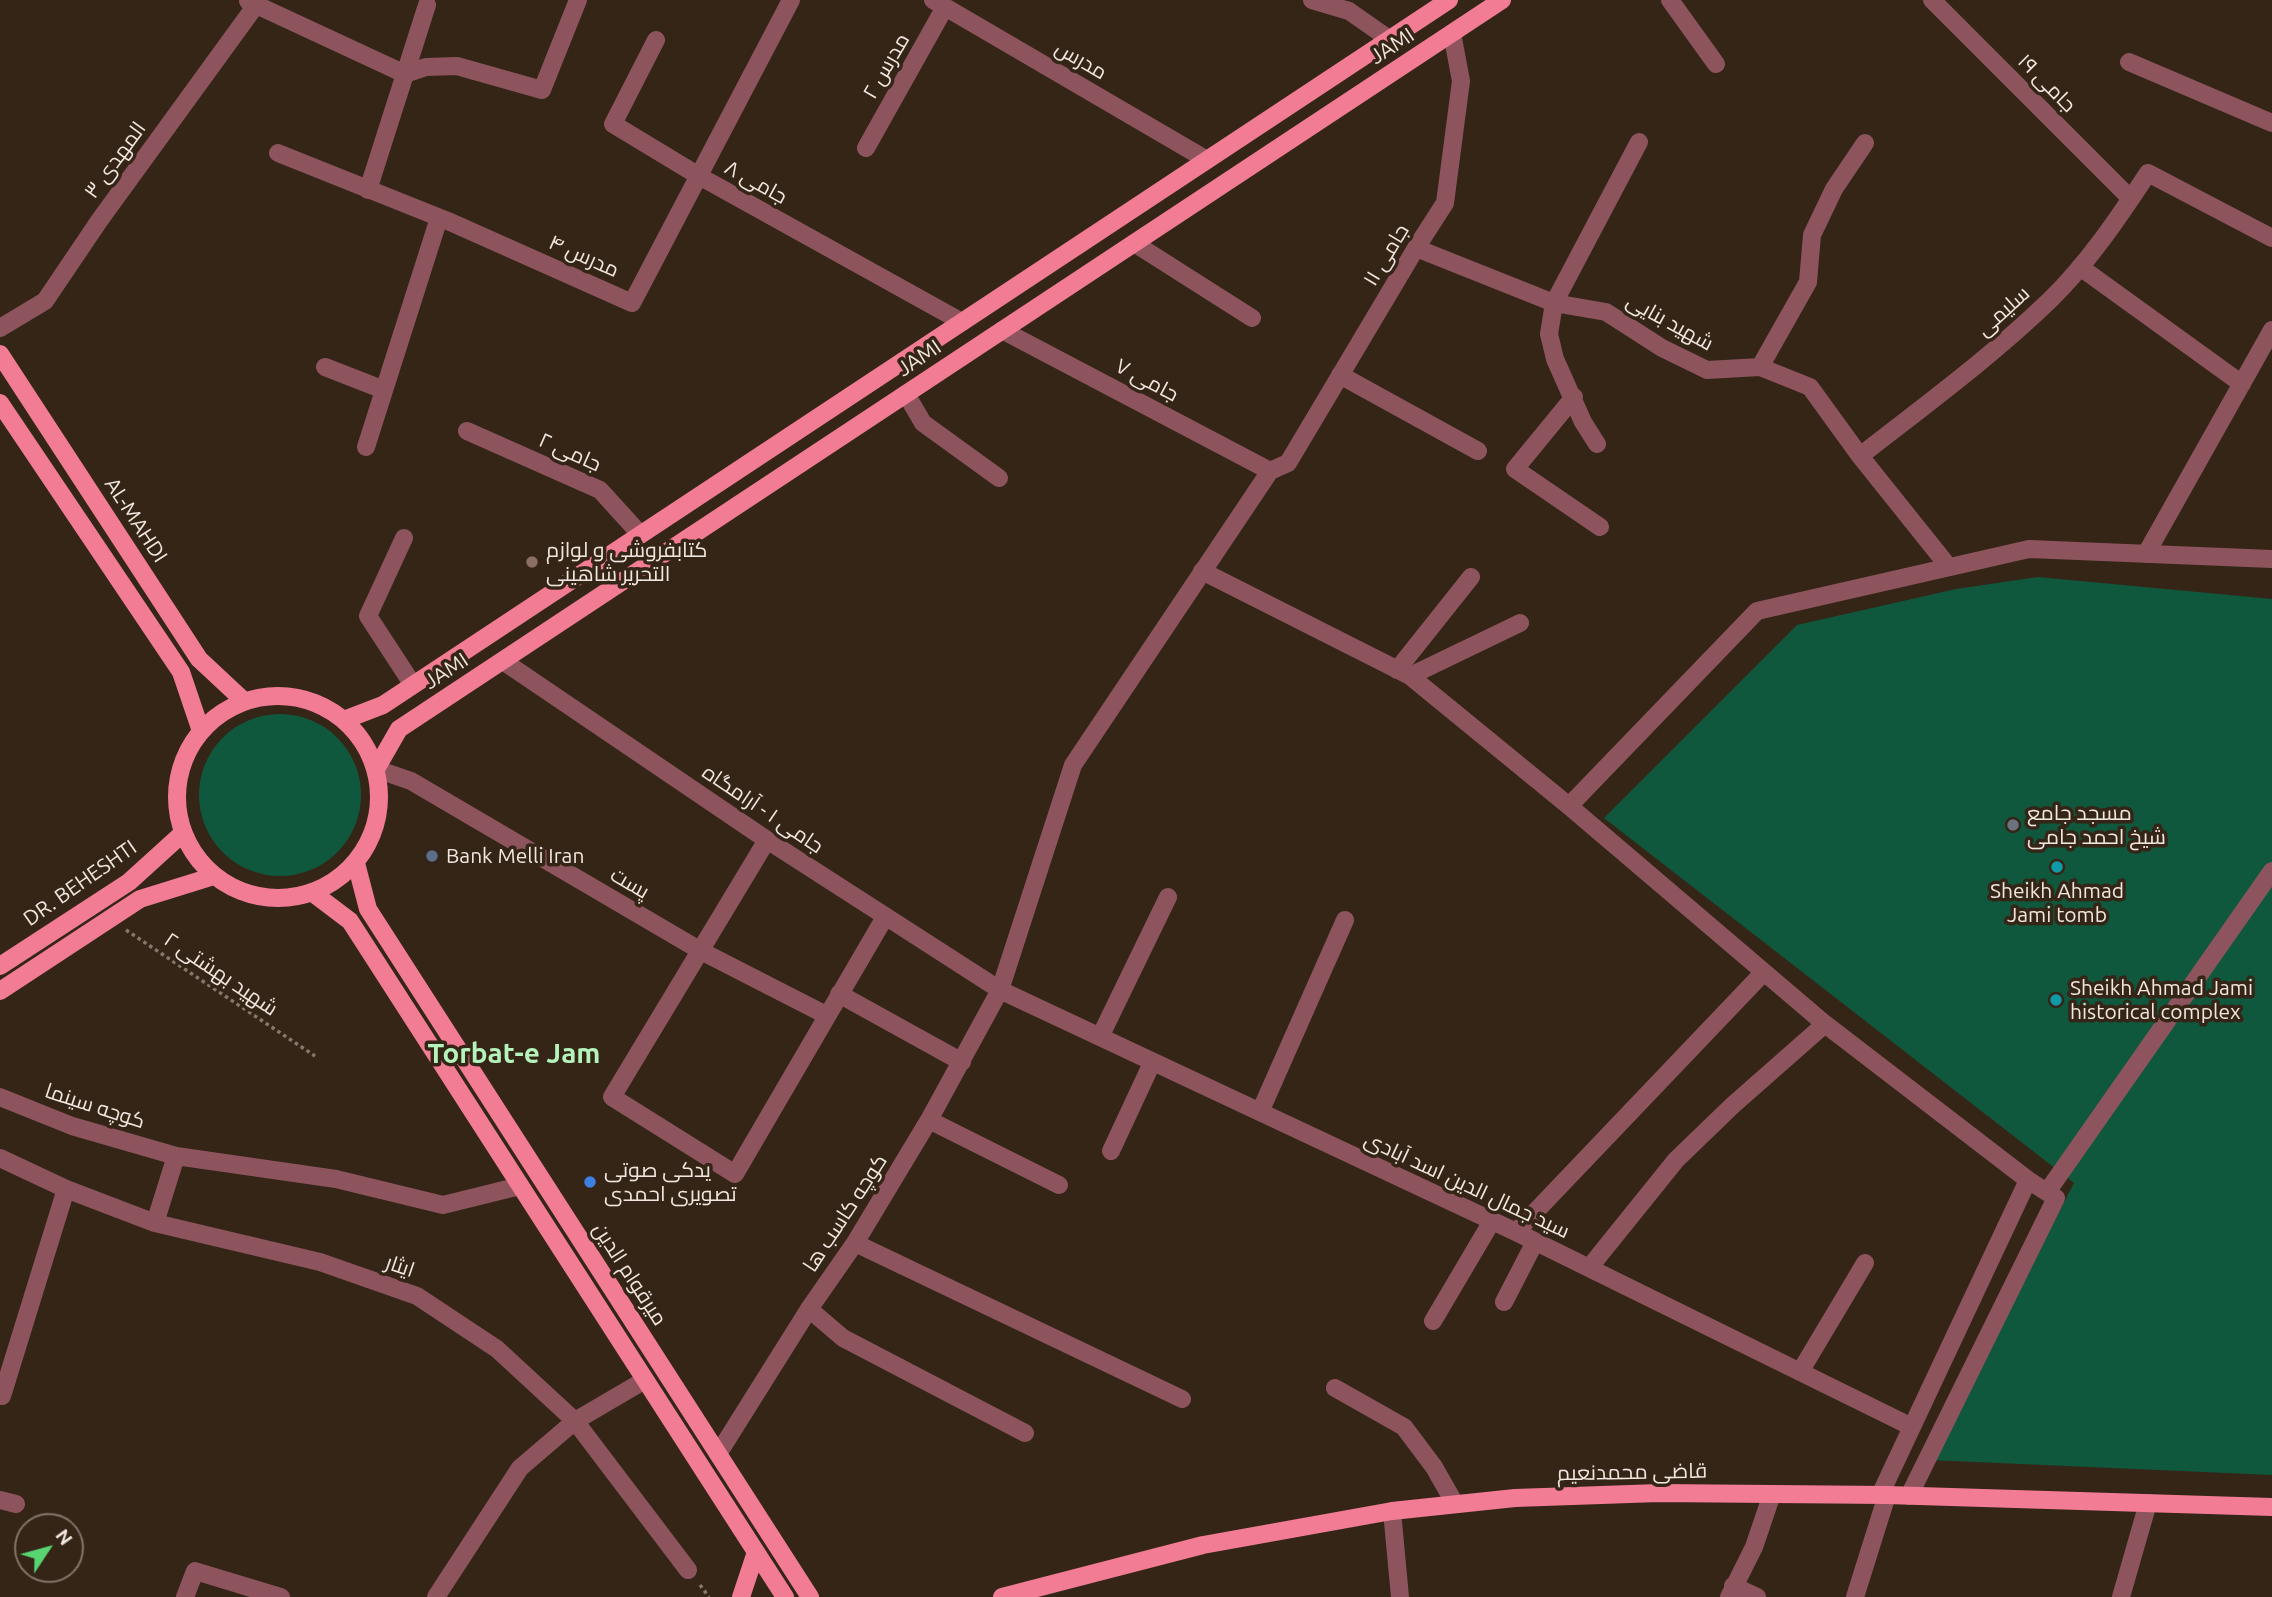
<!DOCTYPE html>
<html>
<head>
<meta charset="utf-8">
<style>
	body { margin:0 }
	#map { position:relative; width:2272px; height:1597px; overflow:hidden; background:#342517; font-family:Ubuntu,sans-serif }
	canvas { display:block }
	.north { position:absolute; left:14px; top:1513px; width:70px; height:70px; box-sizing:border-box; background:#342517; border:2px solid #807367; border-radius:50%; rotate:54deg; font-size:19px; font-weight:700; line-height:28px; text-align:center; color:#f1e7df }
	.north::after { content:''; display:block; margin:auto; width:24px; height:32px; background:#58d570; clip-path:polygon(50% 0,100% 100%,50% 72%,0 100%) }
</style>
</head>
<body>
<div id="map">
<canvas width="2272" height="1597"></canvas>
<div class="north">N</div>
</div>
<script>
const ctx = document.querySelector('canvas').getContext('2d');
ctx.lineJoin = 'round';
function fill(path, color) { ctx.fillStyle = color; ctx.fill(path, 'evenodd'); }
function stroke(path, color, width, dash) { ctx.strokeStyle = color; ctx.lineWidth = width; ctx.lineCap = dash ? 'butt' : 'round'; ctx.setLineDash(dash || []); ctx.stroke(path); }
function write(font, color, halo, rows, align = 'center') {
  ctx.font = font + ' Ubuntu,Cairo,sans-serif'; ctx.lineWidth = 7; ctx.setLineDash([]); ctx.textBaseline = 'middle'; ctx.strokeStyle = halo; ctx.fillStyle = color; for (const [text, x, y, turn = 0] of rows) {
    ctx.save(); ctx.translate(x, y); ctx.rotate((+turn || 0) * Math.PI / 180); ctx.textAlign = isNaN(turn) ? turn : align; if (halo) ctx.strokeText(text, 0, 0); ctx.fillText(text, 0, 0); ctx.restore();
  }
}
const green = new Path2D(`
	M2038 577 2272 599V1475L1930 1460 2074 1183 1604 818 1797 625 1956 589Z
	M199 795a81 81 0 1 1 162 0a81 81 0 1 1-162 0Z`);
const path = new Path2D(`
	M126 930 315 1056
	M700 1585 709 1597`);
const minor = new Path2D(`
	M933 0 1207 160
	M1312 0 1349 11 1389 39
	M1670 0 1716 64
	M1932 0 2131 199
	M248 1 405 74 426 67 457 66 542 90 578 0
	M656 40 613 124 699 176 962 322
	M2129 62 2272 123
	M866 148 945 7
	M278 153 448 221 632 303 791 0
	M368 190 427 5
	M1134 243 1252 318
	M1416 248 1554 303 1606 312 1662 348 1707 370 1760 367 1810 387 1860 456 1948 566
	M2080 267 2242 384
	M0 328 45 301 99 221 256 5
	M1002 330 1270 471
	M325 367 384 390
	M1760 367 1808 282 1812 235 1834 189 1865 143
	M1340 375 1478 451
	M906 394 923 423 999 478
	M1574 397 1515 469 1600 527
	M467 431 600 490 640 534
	M1597 444 1583 422 1555 359 1549 334 1554 303 1639 142
	M366 447 439 218
	M1860 456C1924 406 1991 357 2050 300 2088 263 2119 217 2148 173L2272 238
	M1270 471 1288 463 1416 248 1445 203 1461 81 1452 33
	M404 538 368 616 413 685
	M2146 554 2272 330
	M1202 571 1410 676 1569 806 1825 1024 2028 1180 2056 1198 1909 1496
	M503 661 767 840 1000 990 1516 1232 1912 1427
	M1397 670 1471 577
	M1410 676 1520 623
	M376 769 411 781 701 951 826 1015
	M1569 806 1757 611 2029 549 2272 559
	M767 840 612 1097 735 1174 885 917
	M839 994 962 1062
	M1100 1037 1168 897
	M0 1097 72 1126 176 1156 336 1179 443 1205 520 1186
	M1260 1112 1345 920
	M929 1120 1059 1185
	M1111 1151 1152 1063
	M0 1158 66 1189 155 1223 320 1262 417 1296 497 1349 575 1421 688 1570
	M2047 1192 2272 871
	M155 1223 176 1156
	M1516 1232 1764 972
	M855 1243 1182 1399
	M1589 1268 1676 1160 1733 1105 1825 1024
	M1504 1302 1535 1242
	M809 1309 843 1338 1025 1433
	M1433 1321 1492 1221
	M1800 1372 1865 1263
	M1335 1388 1404 1427 1434 1467 1455 1504
	M2 1396 66 1189
	M718 1454 809 1309 855 1243 929 1120 1000 990 1073 765 1270 471
	M1880 1495 2028 1180
	M0 1500 16 1504
	M1392 1511 1400 1597
	M1733 1586 1757 1597
	M185 1597 195 1571 281 1597
	M436 1597 520 1468 575 1421 645 1380
	M1729 1597 1754 1547 1772 1494
	M1855 1597 1887 1495
	M2121 1597 2148 1503`);
const major = new Path2D(`
	M0 354 199 659 244 701
	M0 403 181 672 201 731
	M177 797a101 101 0 1 1 202 0a101 101 0 1 1-202 0Z
	M344 720 383 705 1449 0
	M376 769 399 729 1502 0
	M356 863 368 909 810 1597
	M313 893 350 921 785 1597
	M0 966 129 882 183 833
	M0 991 140 899 214 876
	M741 1597 756 1552
	M1002 1597 1203 1545 1392 1511 1515 1498 1659 1493 1887 1495 2272 1507`);
const markers = [
	[532,562,7,"#8d6e63"],
	[2013,825,7,"#6b7280"],
	[432,856,7,"#5c6f8a"],
	[2057,867,7,"#0f9aa8"],
	[2056,1000,7,"#0f9aa8"],
	[590,1182,7,"#3f7fe0"]
];
const streetNames = [
	["JAMI",1392,46,-33],
	["مدرس",1081,60,30],
	["مدرس ۲",886,66,-60],
	["جامی ۱۹",2047,83,45],
	["المهدی ۳",115,160,-54],
	["جامی ۸",756,182,29],
	["جامی ۱۱",1386,255,-59],
	["مدرس ۴",584,256,24],
	["سلیمی",2003,311,-42],
	["شهید بنایی",1670,322,29],
	["JAMI",919,358,-34],
	["جامی ۷",1147,380,28],
	["جامی ۲",570,452,24],
	["AL-MAHDI",136,520,57],
	["JAMI",446,671,-33],
	["جامی ۱ - آرامگاه",763,809,34],
	["DR. BEHESHTI",80,883,-35],
	["پست",630,883,30],
	["شهید بهشتی ۲",221,974,34],
	["کوچه سینما",95,1106,18],
	["سید جمال الدین اسد آبادی",1467,1185,25],
	["کوچه کاسب ها",845,1213,-57],
	["ایثار",400,1266,19],
	["میرقوام الدین",630,1274,57],
	["قاضی محمدنعیم",1632,1472,-1]
];
const poiNames = [
	["کتابفروشی و لوازم",546,550],
	["التحریر شاهینی",546,574],
	["مسجد جامع",2027,813],
	["شیخ احمد جامی",2027,837],
	["Bank Melli Iran",446,856],
	["Sheikh Ahmad",2057,891,"center"],
	["Jami tomb",2057,915,"center"],
	["Sheikh Ahmad Jami",2070,988],
	["historical complex",2070,1012],
	["یدکی صوتی",604,1170],
	["تصویری احمدی",604,1194]
];
const districtNames = [
	["Torbat-e Jam",514,1054]
];
fill(green, '#10583d');
stroke(path, '#85786d', 3.5, [3.5, 3.5]);
stroke(minor, '#8d545e', 18);
stroke(major, '#f17c94', 18);
for (const [x, y, r, color] of markers) { const dot = new Path2D(); dot.arc(x, y, r, 0, 2 * Math.PI); ctx.fillStyle = color; ctx.fill(dot); stroke(dot, '#342517', 2.5); }
write('21px', '#f1e7df', '#342517', streetNames);
write('21px', '#f1e7df', '#342517', poiNames, 'left');
write('bold 28px', '#b4f3bb', '#342517', districtNames);
</script>
</body>
</html>
